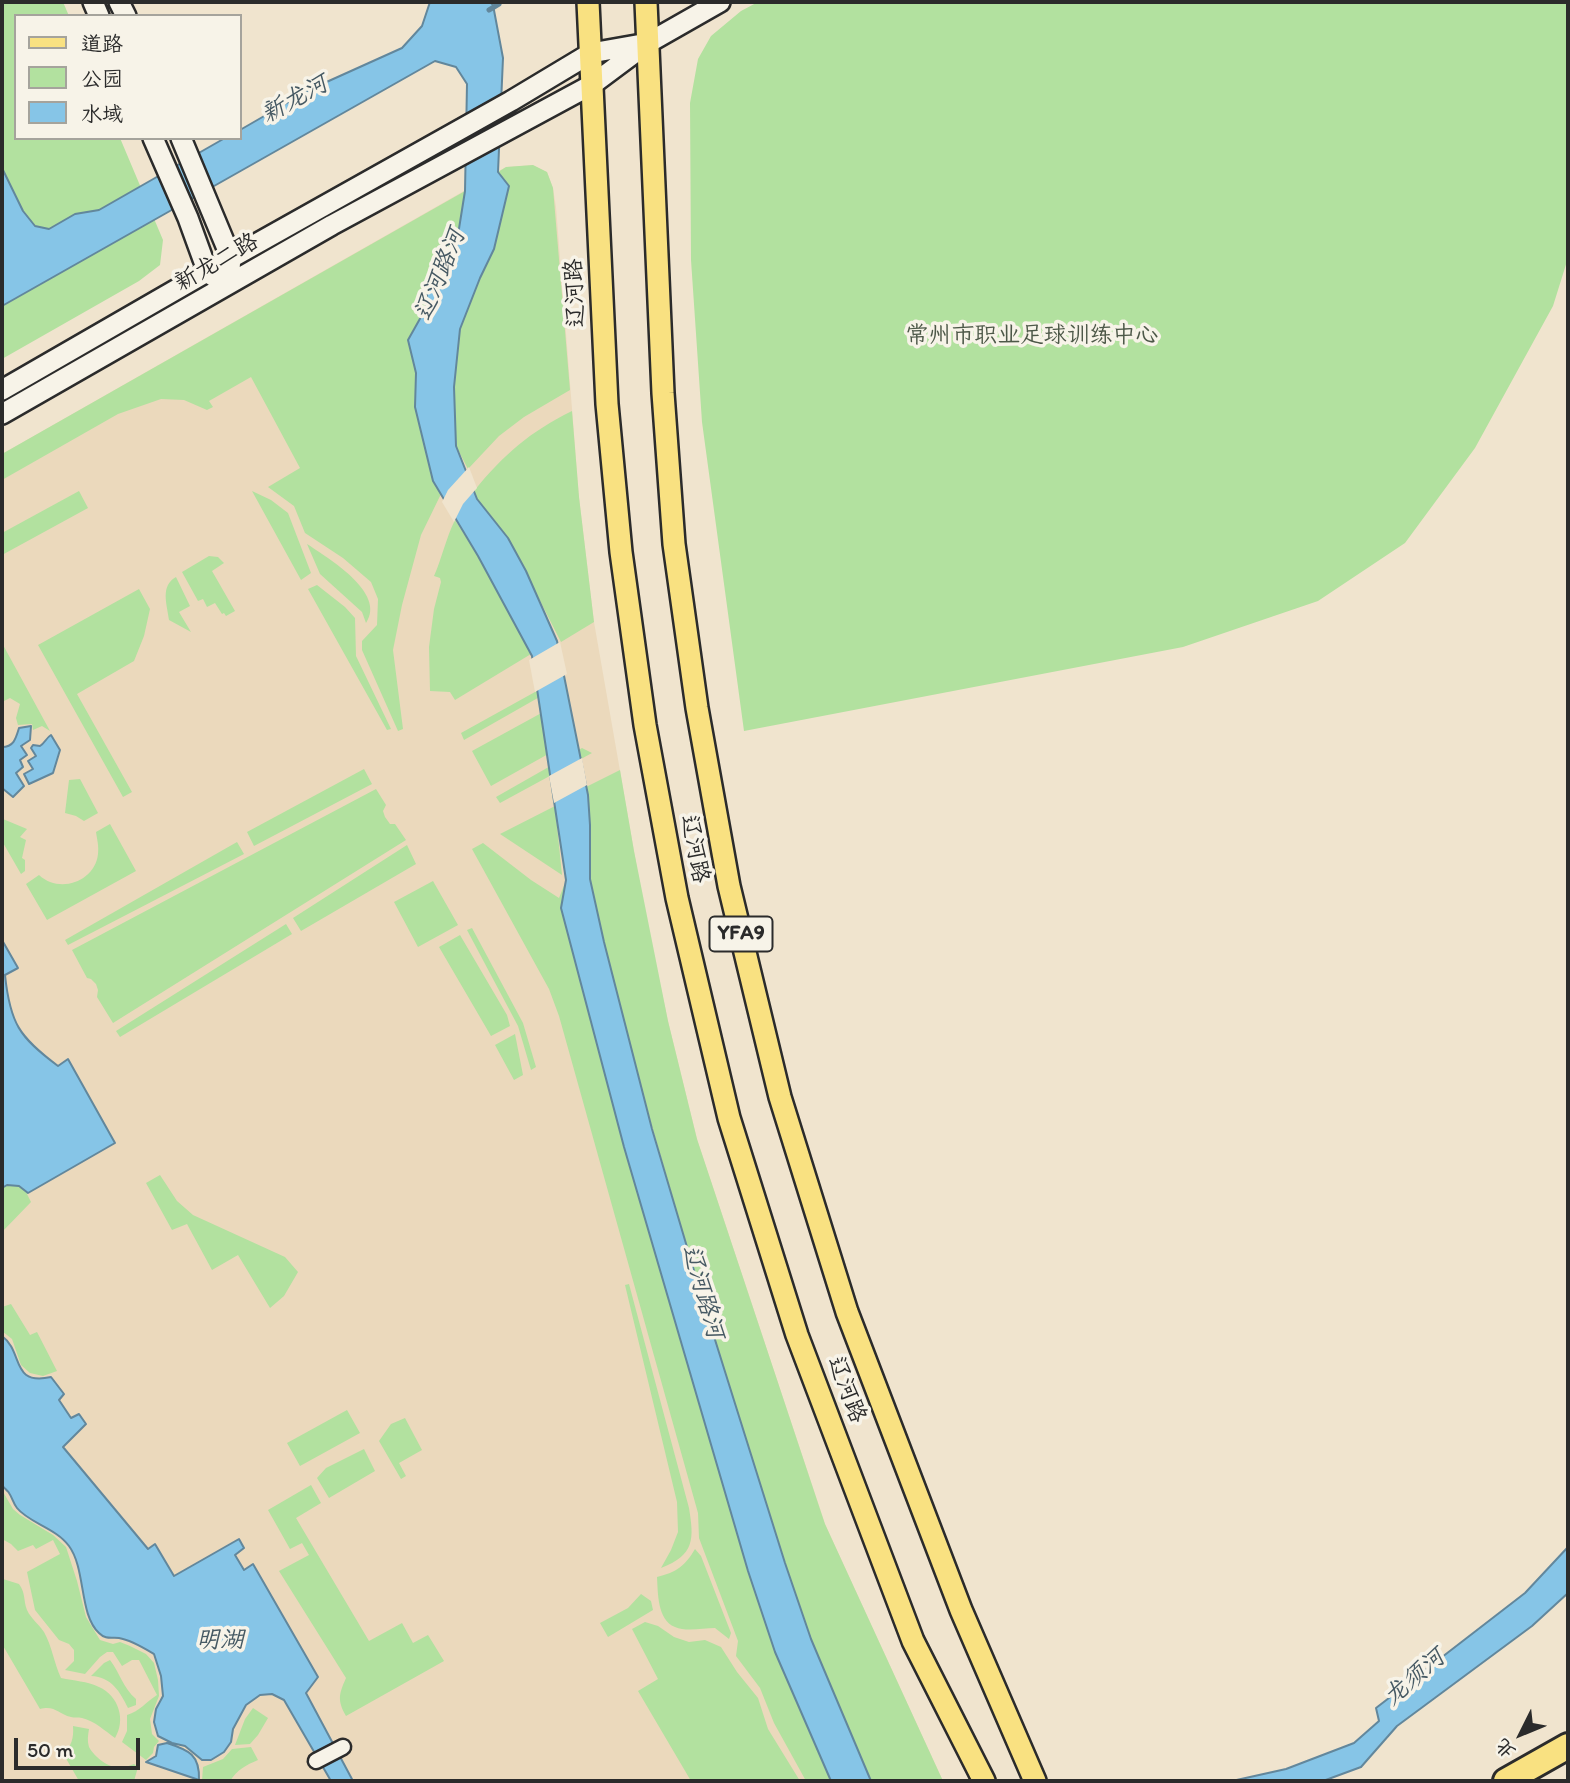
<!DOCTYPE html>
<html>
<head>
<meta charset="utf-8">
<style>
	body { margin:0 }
	#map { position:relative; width:1570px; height:1783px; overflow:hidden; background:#f0e4ce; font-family:Itim,"LXGW WenKai TC",sans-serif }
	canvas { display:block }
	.frame { position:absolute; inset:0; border:4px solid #2b2b2b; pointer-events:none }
	.legend { position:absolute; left:14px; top:14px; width:228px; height:126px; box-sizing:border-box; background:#f7f3e8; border:2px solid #a5a39c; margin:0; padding:9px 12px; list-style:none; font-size:21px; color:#2b2b2b }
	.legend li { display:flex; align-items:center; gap:14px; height:35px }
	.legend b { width:35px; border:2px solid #a5a39c }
	.north { position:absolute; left:1486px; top:1699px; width:70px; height:70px; -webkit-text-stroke:5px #f7f3e8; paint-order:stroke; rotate:227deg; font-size:19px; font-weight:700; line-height:28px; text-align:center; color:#2b2b2b }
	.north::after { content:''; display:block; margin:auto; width:24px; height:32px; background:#2b2b2b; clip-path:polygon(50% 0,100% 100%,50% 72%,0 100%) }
	.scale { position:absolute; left:14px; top:1738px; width:126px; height:32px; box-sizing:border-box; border:4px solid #2b2b2b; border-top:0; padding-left:9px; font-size:21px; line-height:24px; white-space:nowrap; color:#2b2b2b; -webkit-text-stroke:5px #f7f3e8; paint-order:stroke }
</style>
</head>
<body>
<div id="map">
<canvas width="1570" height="1783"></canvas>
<div class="frame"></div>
<ul class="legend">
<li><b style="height:9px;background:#f9e181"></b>道路</li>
<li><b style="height:19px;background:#b2e19f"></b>公园</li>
<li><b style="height:19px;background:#86c5e7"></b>水域</li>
</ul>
<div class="north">北</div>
<div class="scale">50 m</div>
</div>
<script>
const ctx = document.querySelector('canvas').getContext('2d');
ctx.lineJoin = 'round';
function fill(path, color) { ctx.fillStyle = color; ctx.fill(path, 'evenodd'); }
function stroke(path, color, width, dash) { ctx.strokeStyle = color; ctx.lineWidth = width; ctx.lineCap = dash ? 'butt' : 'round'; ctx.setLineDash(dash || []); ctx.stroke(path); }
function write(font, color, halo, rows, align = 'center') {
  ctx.font = font + ' Itim,"LXGW WenKai TC",sans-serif'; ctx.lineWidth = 7; ctx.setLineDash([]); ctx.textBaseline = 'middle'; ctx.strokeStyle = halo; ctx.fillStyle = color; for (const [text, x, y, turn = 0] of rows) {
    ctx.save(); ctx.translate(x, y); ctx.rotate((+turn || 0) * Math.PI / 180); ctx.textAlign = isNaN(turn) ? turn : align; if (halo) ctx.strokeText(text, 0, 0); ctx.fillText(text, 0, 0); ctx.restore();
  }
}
const built = new Path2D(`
	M533 165 547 172 553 188 556 207 579 497 594 622 644 908 668 1021 697 1139 825 1524 943 1781H2V454L506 167Z`);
const green = new Path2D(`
	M2 2H63L69 16H16V138H120L163 240 160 265 139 281 2 359Z
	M758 2H1568V258L1553 306 1475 448 1405 543 1318 601 1183 647 744 731 702 422 691 260 690 103 698 59 711 36 741 11Z
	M533 165 547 172 553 188 570 390 524 417 499 436 468 469 456 446 454 387 460 329 480 278 494 249 508 186 498 172 506 167Z
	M465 191 454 260 428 283 426 308 408 340 416 373 415 407 433 481 441 494 421 535 402 605 393 650 403 729 398 731 362 650V641L377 625 378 599 371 582 343 558 305 533 294 506 268 487 300 468 251 377 209 401 213 407 207 410 184 400 161 399 118 414 2 480V454Z
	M572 411 579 497 594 622 561 642 508 538 477 499 474 491C503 455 531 431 572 411Z
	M79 491 88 508 2 555V533Z
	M252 491 271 500 288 513 311 573 301 580Z
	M455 520 478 556 531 654 455 700 450 692 430 691 429 647 434 609 441 582 440 578 434 576C442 558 446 538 455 520Z
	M307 544C328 558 387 593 366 623L362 612 320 574Z
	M209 556 218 557 224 563 212 571 235 611 226 616 224 613 222 614 215 603 207 607 203 599 198 601 182 572Z
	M176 577 190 606 179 612 191 632 169 620C167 604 160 586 176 577Z
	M317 585 345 607 355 618 356 656 391 729 387 730 308 589Z
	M139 589 150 609 144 636 134 661 77 694 132 792 123 797 38 645Z
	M2 643 50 731 42 726 33 730 32 724 18 725 16 718 20 704 10 698 2 702Z
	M553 682 550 691 464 740 461 733Z
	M556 705 575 739 491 786 472 751Z
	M582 748 592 753 500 803 496 797Z
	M364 769 372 784 254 846 247 832Z
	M620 770 634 851 668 1021 697 1139 825 1524 943 1781H871L811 1639 785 1563 706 1311 651 1123 604 942 590 879V825L586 787Z
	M80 779 98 813 84 821 76 816 65 813 69 780Z
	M376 789 386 805 383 811 385 817 390 824H395L406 840 113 1023 97 997 98 990 96 984 91 979 87 978 72 950Z
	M555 806 562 875 500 834Z
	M3 819 27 829 20 837 26 840 22 858 25 860V871L21 874 2 841Z
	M110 824 136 871 47 920 26 884 39 875C59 894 95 882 98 854 99 846 97 839 96 832Z
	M237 842 244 854 68 945 65 940Z
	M483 843 531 880 559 898 565 883 561 908 624 1147 748 1571 775 1652 831 1781H806L774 1723 760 1688 736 1656 738 1641 699 1538 698 1513 559 1016 549 989 472 849Z
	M407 845 416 864 301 931 293 918Z
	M433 881 458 925 418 947 394 902Z
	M286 924 292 934 120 1037 116 1031Z
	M472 928 523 1023 536 1067 531 1070 518 1026 467 930Z
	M460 935 507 1015 510 1026 491 1036 439 947Z
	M515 1034 523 1075 514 1080 495 1045Z
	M2 1159 19 1185 28 1193 27 1194 31 1202 2 1232Z
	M160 1175 177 1201 193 1215 285 1257 298 1272 284 1296 270 1308 238 1255 212 1270 187 1224 172 1230 146 1183Z
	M629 1284 689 1508C694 1539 695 1555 661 1568L671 1550 678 1532 677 1502 625 1285Z
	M11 1304 30 1335 37 1332 57 1371 43 1376 30 1373 21 1365 12 1339 2 1331V1307Z
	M347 1410 360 1433 300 1466 287 1443Z
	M405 1418 422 1450 399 1463 406 1476 401 1479 379 1441 391 1424Z
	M364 1449 375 1471 329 1498 317 1478 326 1468Z
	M311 1485 321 1503 296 1518 369 1641 402 1623 413 1643 428 1635 444 1661 346 1716C337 1700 339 1694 346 1678L279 1571 309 1555 302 1543 290 1549 268 1510Z
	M2 1490 13 1509 20 1515 53 1535 66 1547 77 1581 86 1617 100 1640 113 1644 120 1642 130 1646 146 1654 154 1663 158 1680 159 1696 150 1719 152 1734 159 1741 154 1747 153 1753 146 1760 122 1742 127 1731V1715C140 1711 146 1702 157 1695L139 1660H132L122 1666 113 1652H107L100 1657 85 1674 65 1670 74 1661V1650L69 1644 59 1640 35 1610 27 1572 60 1554 53 1540 36 1549 33 1545 18 1551 11 1544 2 1539Z
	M695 1549 701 1556 731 1633 729 1639 715 1628C703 1628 686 1632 675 1627 657 1620 658 1592 657 1577 677 1572 685 1566 695 1549Z
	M3 1579 19 1584C26 1594 23 1599 27 1610 31 1619 39 1624 44 1632 52 1646 54 1663 61 1678 74 1681 87 1681 99 1687 119 1696 126 1720 115 1738 105 1731 95 1721 82 1718 78 1717 74 1718 71 1717 58 1714 55 1705 40 1709L2 1644Z
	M641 1594 651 1601 653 1610 608 1637 600 1623 628 1608Z
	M645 1622 658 1626 674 1637 689 1642 705 1640 721 1647 737 1672 758 1698 768 1729 800 1781H691L638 1691 658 1679 632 1629Z
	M110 1660C120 1673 123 1688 136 1699V1705L128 1708C120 1692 112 1677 91 1676L104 1663Z
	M253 1708 268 1718 258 1735 250 1744 235 1745 245 1719Z
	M73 1726 89 1729C88 1735 87 1741 89 1747 95 1758 110 1769 123 1768 124 1768 133 1764 134 1764L138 1767 134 1781H79L64 1755C71 1745 74 1739 73 1726Z
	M251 1747 258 1760C246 1765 237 1770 230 1781H202L203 1767 223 1759 232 1749Z`);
const water = new Path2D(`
	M430 2H490L493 5 503 58 498 172 509 186 494 249 480 278 460 329 454 387 456 446 477 499 508 538 526 571 557 641 588 795 590 825V879L604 942 652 1129 706 1311 785 1563 811 1639 871 1781H831L775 1652 748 1571 624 1147 561 908 566 880 532 656 478 556 433 481 415 407 416 373 408 340 426 308 428 283 454 260 465 191 467 84 456 67 435 61 2 306V168L23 211 35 226 49 229 75 214 99 210 225 138H240V130L311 89 402 48 422 26Z
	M31 726 30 740 21 746 27 755 20 760 23 767 16 773 24 786 13 797 2 788V747C14 747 16 738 19 728Z
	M51 735 60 750 53 773 29 784 24 774 33 769 28 761 36 756 31 748 33 745 40 746C45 743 46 738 51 735Z
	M2 940 18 968 5 975C10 1023 19 1037 58 1066L68 1059 115 1143 28 1193 19 1186 7 1185 2 1188Z
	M2 1336C24 1352 10 1386 51 1377L64 1394 59 1400 71 1418 79 1414 86 1424 63 1447 148 1549 155 1544 174 1576 239 1539 244 1548 235 1555 244 1570 253 1564 318 1677 306 1693 353 1781H331L284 1700 272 1694 260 1695 246 1705 233 1729 231 1742 224 1752 211 1760H202L185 1746 172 1743 158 1736 154 1722 156 1709 163 1696 161 1676 154 1654C144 1648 131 1640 119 1638 111 1637 106 1640 99 1633 79 1615 86 1569 69 1546 56 1528 29 1523 17 1508 13 1503 12 1497 9 1493 9 1492 2 1486 2 1485Z
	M1568 1547V1593L1532 1626 1397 1726 1361 1767 1323 1781H1232L1286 1769 1354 1743 1379 1721 1376 1708 1525 1593Z
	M167 1743C189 1750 200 1755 199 1780L146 1762 156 1756 158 1745Z`);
const pier = new Path2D(`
	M469 467 477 488 463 504 454 522 442 502 448 490Z
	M560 642 567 674 535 692 529 660Z
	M582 758 587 785 554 803 549 776Z`);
const stream = new Path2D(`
	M489 10 499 4`);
const street = new Path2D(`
	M316 1761 343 1747`);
const secondary = new Path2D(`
	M93 2 99 16
	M119 2 126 16
	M153 138 188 218 208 273 218 279
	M181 138 231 258 230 269
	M2 390 231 258 511 101 591 53 642 44
	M2 414 332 225 593 84 648 43 720 2`);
const primary = new Path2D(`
	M588 2 607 404 621 552 645 725 677 898 729 1118 797 1335 913 1641 984 1781
	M646 2 663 393 674 544 697 708 729 886 780 1097 847 1312 961 1610 1035 1781`);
const highway = new Path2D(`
	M1506 1781 1568 1746`);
const shields = [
	[741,934,63]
];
const shieldNames = [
	["YFA9",741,934]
];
const streetNames = [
	["新龙二路",217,263,-30],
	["辽河路",576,293,-93],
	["辽河路",694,849,79],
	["辽河路",846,1390,69]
];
const parkNames = [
	["常州市职业足球训练中心",1032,336]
];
const waterNames = [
	["新龙河",295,100,-29],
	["辽河路河",441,275,-68],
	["辽河路河",702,1292,74],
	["明湖",220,1641],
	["龙须河",1415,1678,-41]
];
fill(built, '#ebd9bc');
fill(green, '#b2e19f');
fill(water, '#86c5e7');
stroke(water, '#62879c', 2);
fill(pier, '#f0e4ce');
stroke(stream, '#62879c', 5);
stroke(street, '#2b2b2b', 19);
stroke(secondary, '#2b2b2b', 24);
stroke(primary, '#2b2b2b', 26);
stroke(highway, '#2b2b2b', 30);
stroke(street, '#f7f3e8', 14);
stroke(secondary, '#f7f3e8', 19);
stroke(primary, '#f9e181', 21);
stroke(highway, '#f9e181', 24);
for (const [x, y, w] of shields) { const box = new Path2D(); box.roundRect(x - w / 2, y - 17.5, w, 35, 5); ctx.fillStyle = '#f7f3e8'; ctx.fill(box); stroke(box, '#2b2b2b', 2); }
write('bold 21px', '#2b2b2b', null, shieldNames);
write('23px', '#2b2b2b', '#f7f3e8', streetNames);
write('23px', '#4d5848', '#f7f3e8', parkNames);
write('italic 24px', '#465963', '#f7f3e8', waterNames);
</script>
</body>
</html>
